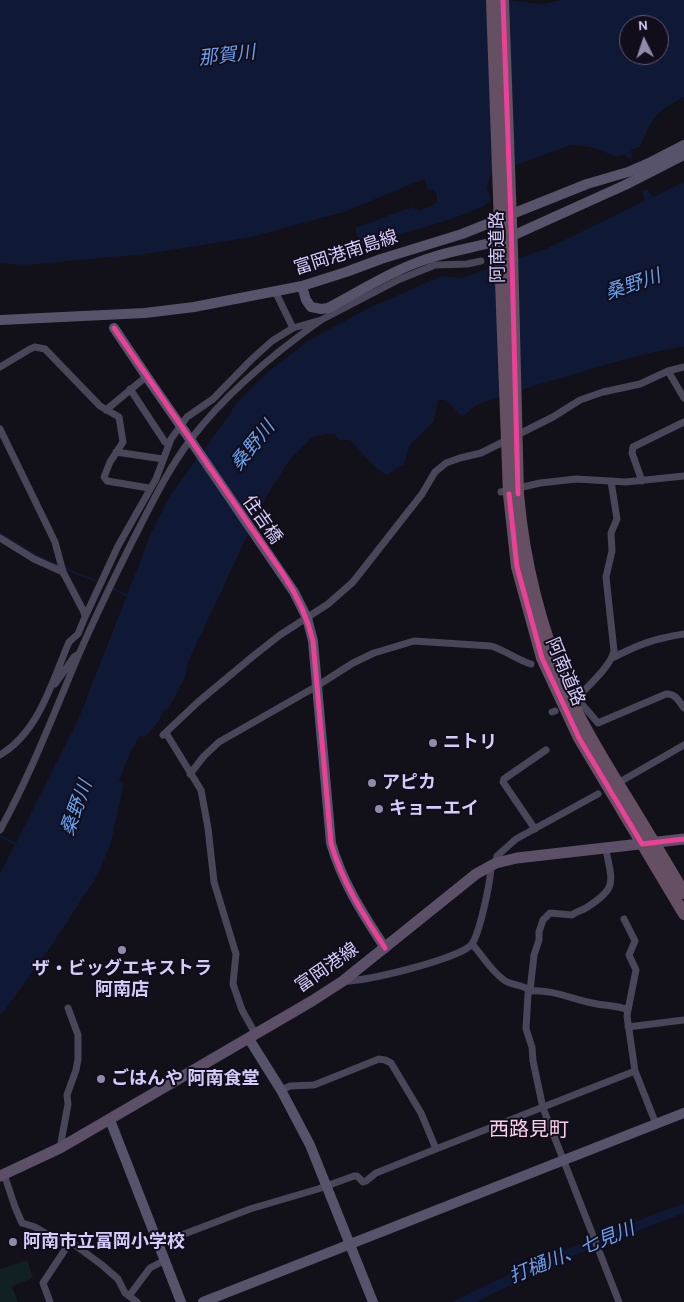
<!DOCTYPE html>
<html>
<head>
<meta charset="utf-8">
<style>
	body { margin:0 }
	#map { position:relative; width:684px; height:1302px; overflow:hidden; background:#121018; font-family:Karla,sans-serif }
	canvas { display:block }
	.north { position:absolute; left:619px; top:15px; width:50px; height:50px; box-sizing:border-box; background:#110d1b; border:1px solid #605974; border-radius:50%; rotate:356deg; font-size:14px; font-weight:700; line-height:20px; text-align:center; color:#d6ccfa }
	.north::after { content:''; display:block; margin:auto; width:18px; height:22px; background:#918aab; clip-path:polygon(50% 0,100% 100%,50% 72%,0 100%) }
</style>
</head>
<body>
<div id="map">
<canvas width="684" height="1302"></canvas>
<div class="north">N</div>
</div>
<script>
const ctx = document.querySelector('canvas').getContext('2d');
ctx.lineJoin = 'round';
function fill(path, color) { ctx.fillStyle = color; ctx.fill(path, 'evenodd'); }
function stroke(path, color, width, dash) { ctx.strokeStyle = color; ctx.lineWidth = width; ctx.lineCap = dash ? 'butt' : 'round'; ctx.setLineDash(dash || []); ctx.stroke(path); }
function write(font, color, halo, rows, align = 'center') {
  ctx.font = font + ' Karla,"Noto Sans JP",sans-serif'; ctx.lineWidth = 4; ctx.setLineDash([]); ctx.textBaseline = 'middle'; ctx.strokeStyle = halo; ctx.fillStyle = color; for (const [text, x, y, turn = 0] of rows) {
    ctx.save(); ctx.translate(x, y); ctx.rotate((+turn || 0) * Math.PI / 180); ctx.textAlign = isNaN(turn) ? turn : align; if (halo) ctx.strokeText(text, 0, 0); ctx.fillText(text, 0, 0); ctx.restore();
  }
}
const green = new Path2D(`
	M27 1260 33 1278 12 1286 18 1302H0V1269Z`);
const water = new Path2D(`
	M0 0H509L541 4 563 0H684V97C655 112 652 118 640 147H638L631 150 633 157 628 159 624 154 617 157 592 147 571 145 495 173 490 177 487 187 491 200C482 214 382 239 360 245L355 228 412 207 419 211 437 203V194L433 190 428 189 424 179 344 212 251 237 146 254 24 265 0 263ZM629 25H659V55H629Z
	M684 182V347C646 352 608 364 572 375 540 384 508 393 477 405 471 408 468 414 461 416L446 400H438L434 421 410 445 404 464 386 475 377 469 350 440H339L334 434H325L313 437 292 457 272 487 259 511 188 662 185 678 169 708 165 709 160 719 146 737 140 736 130 753 119 781 124 783 111 842 99 873 51 946 5 1010 0 1014V874L78 720 152 531 171 494 229 415 235 405 268 372 308 341 367 309 441 276 461 278 548 248 644 201 642 191 647 189 653 197Z
	M684 1203V1213L560 1261 476 1302H452C527 1264 605 1233 684 1203Z`);
const stream = new Path2D(`
	M0 533 41 558 59 566
	M63 568 98 582
	M112 588 128 596
	M0 836 18 845`);
const street = new Path2D(`
	M275 291 293 328
	M0 367 30 349 35 347 45 349 100 406 119 417 123 442 110 462 104 477 107 481 149 488
	M668 371 684 398
	M130 389 165 442 169 445
	M106 410 147 376
	M0 429 55 542 63 572 84 612 85 617 78 634 69 642C52 682 39 732 0 755
	M116 452 163 459
	M642 481 632 453 633 447 684 422
	M501 492 540 483 576 479 626 482 684 476
	M0 538 34 559 63 572
	M85 617 118 546 156 479 171 439 187 417 213 399 251 360 272 341 293 328 321 320 398 280 435 265 467 264 481 261
	M612 658C640 644 653 639 684 634
	M55 684 74 657 77 655
	M578 697 580 702 598 723 666 694C675 693 679 701 684 708
	M576 699C588 686 611 666 614 651L606 577 612 551 611 533 617 519 611 481
	M552 712 555 711
	M166 733 201 790 208 828 214 882 236 954 233 984 242 1010 256 1035
	M163 735 198 702 252 657 280 635 328 604 353 582 422 494 435 472 446 463 460 458 481 453 553 417 580 400 603 392 640 384 668 371 684 367
	M190 774 204 756 219 742 317 686 353 663 374 653 414 641 491 646C505 650 517 660 531 664
	M618 783 684 745
	M535 829 503 782 504 779 546 750
	M0 830C31 774 54 713 79 654 96 615 115 576 134 538 151 505 168 469 191 439 227 392 273 354 321 320
	M607 855C613 883 615 889 589 906 584 910 577 911 572 915L550 913 543 920 539 932V940L534 955 530 991 528 994 526 1029 532 1047 533 1061 543 1108 619 1302
	M496 863 497 856 516 839 598 794
	M624 919 635 941 629 955 636 970 628 1010
	M472 944C483 956 490 970 504 980 512 986 523 984 530 991 551 989 572 999 592 1003 604 1006 617 1005 628 1010L627 1016 635 1071 656 1124
	M343 981C362 983 462 958 472 944 480 932 491 880 491 865
	M628 1027 684 1020
	M60 1148 68 1104 67 1095 76 1070 78 1059V1035L68 1008
	M436 1149 635 1071
	M4 1174 15 1207 22 1223 35 1227 52 1237H64L102 1265 118 1279 125 1293 137 1302
	M158 1244 250 1209 318 1189 354 1176H357L363 1182 366 1181 376 1173 436 1149 421 1113 391 1063 385 1060 379 1059 314 1085 290 1086 281 1090
	M129 1296 150 1268 165 1260
	M50 1302 43 1283 70 1242`);
const secondary = new Path2D(`
	M512 236 625 185 684 155
	M302 286 306 300 311 307 321 309 328 308C362 290 396 268 433 257 455 250 478 247 500 240
	M0 320 145 313 194 307 302 286 346 272 381 259 462 234 587 184 628 172 651 162 684 145
	M114 328 151 383
	M185 432 294 592 307 618 313 641 331 843C342 882 363 914 385 948
	M249 1039 281 1090 310 1145 373 1302
	M110 1120 181 1302
	M203 1302 684 1113`);
const primary = new Path2D(`
	M0 1176 60 1148 312 1001 343 981 476 874 496 863 517 858 684 839`);
const highway = new Path2D(`
	M511 222 512 252
	M500 225V255
	M509 494 517 567 542 658 579 738 684 914
	M518 494C524 564 540 627 568 692 581 724 600 753 617 782 640 819 662 856 684 893`);
const secondaryBridge = new Path2D(`
	M151 383 185 432`);
const highwayBridge = new Path2D(`
	M492 0 500 225
	M503 0 511 222
	M512 252 518 494
	M500 255 509 494`);
const cycleway = new Path2D(`
	M503 0 511 222 518 494
	M114 328 283 574C297 595 307 616 313 641L331 843C342 882 363 914 385 948
	M509 494 517 567 542 658 579 738 642 844 684 839`);
const markers = [
	[433,743,5,"#918aab"],
	[372,783,5,"#918aab"],
	[379,809,5,"#918aab"],
	[122,950,5,"#918aab"],
	[101,1079,5,"#918aab"],
	[13,1242,5,"#918aab"]
];
const streetNames = [
	["阿南道路",498,247,-91],
	["富岡港南島線",346,253,-18],
	["住吉橋",262,520,55],
	["阿南道路",565,672,67],
	["富岡港線",327,968,-35]
];
const poiNames = [
	["ニトリ",443,743],
	["アピカ",382,783],
	["キョーエイ",389,809],
	["ザ・ビッグエキストラ",122,969,"center"],
	["阿南店",122,990,"center"],
	["ごはんや 阿南食堂",111,1079],
	["阿南市立富岡小学校",23,1242]
];
const waterNames = [
	["那賀川",227,56,-7],
	["桑野川",633,285,-19],
	["桑野川",253,446,-51],
	["桑野川",77,808,-70],
	["打樋川、七見川",572,1253,-22]
];
const quarterNames = [
	["西路見町",529,1130]
];
fill(green, '#112022');
fill(water, '#0f1935');
stroke(stream, '#0f1935', 2);
stroke(street, '#484658', 7);
stroke(secondary, '#56536a', 10);
stroke(primary, '#5c5069', 11);
stroke(highway, '#645062', 12);
stroke(secondaryBridge, '#56536a', 10);
stroke(highwayBridge, '#645062', 12);
stroke(cycleway, '#ea4096', 5);
for (const [x, y, r, color] of markers) { const dot = new Path2D(); dot.arc(x, y, r, 0, 2 * Math.PI); ctx.fillStyle = color; ctx.fill(dot); stroke(dot, '#110d1b', 2); }
write('18px', '#d6ccfa', '#110d1b', streetNames);
write('bold 18px', '#d6ccfa', '#110d1b', poiNames, 'left');
write('italic 19px', '#66a0ee', '#110d1b', waterNames);
write('20px', '#facee5', '#110d1b', quarterNames);
</script>
</body>
</html>
